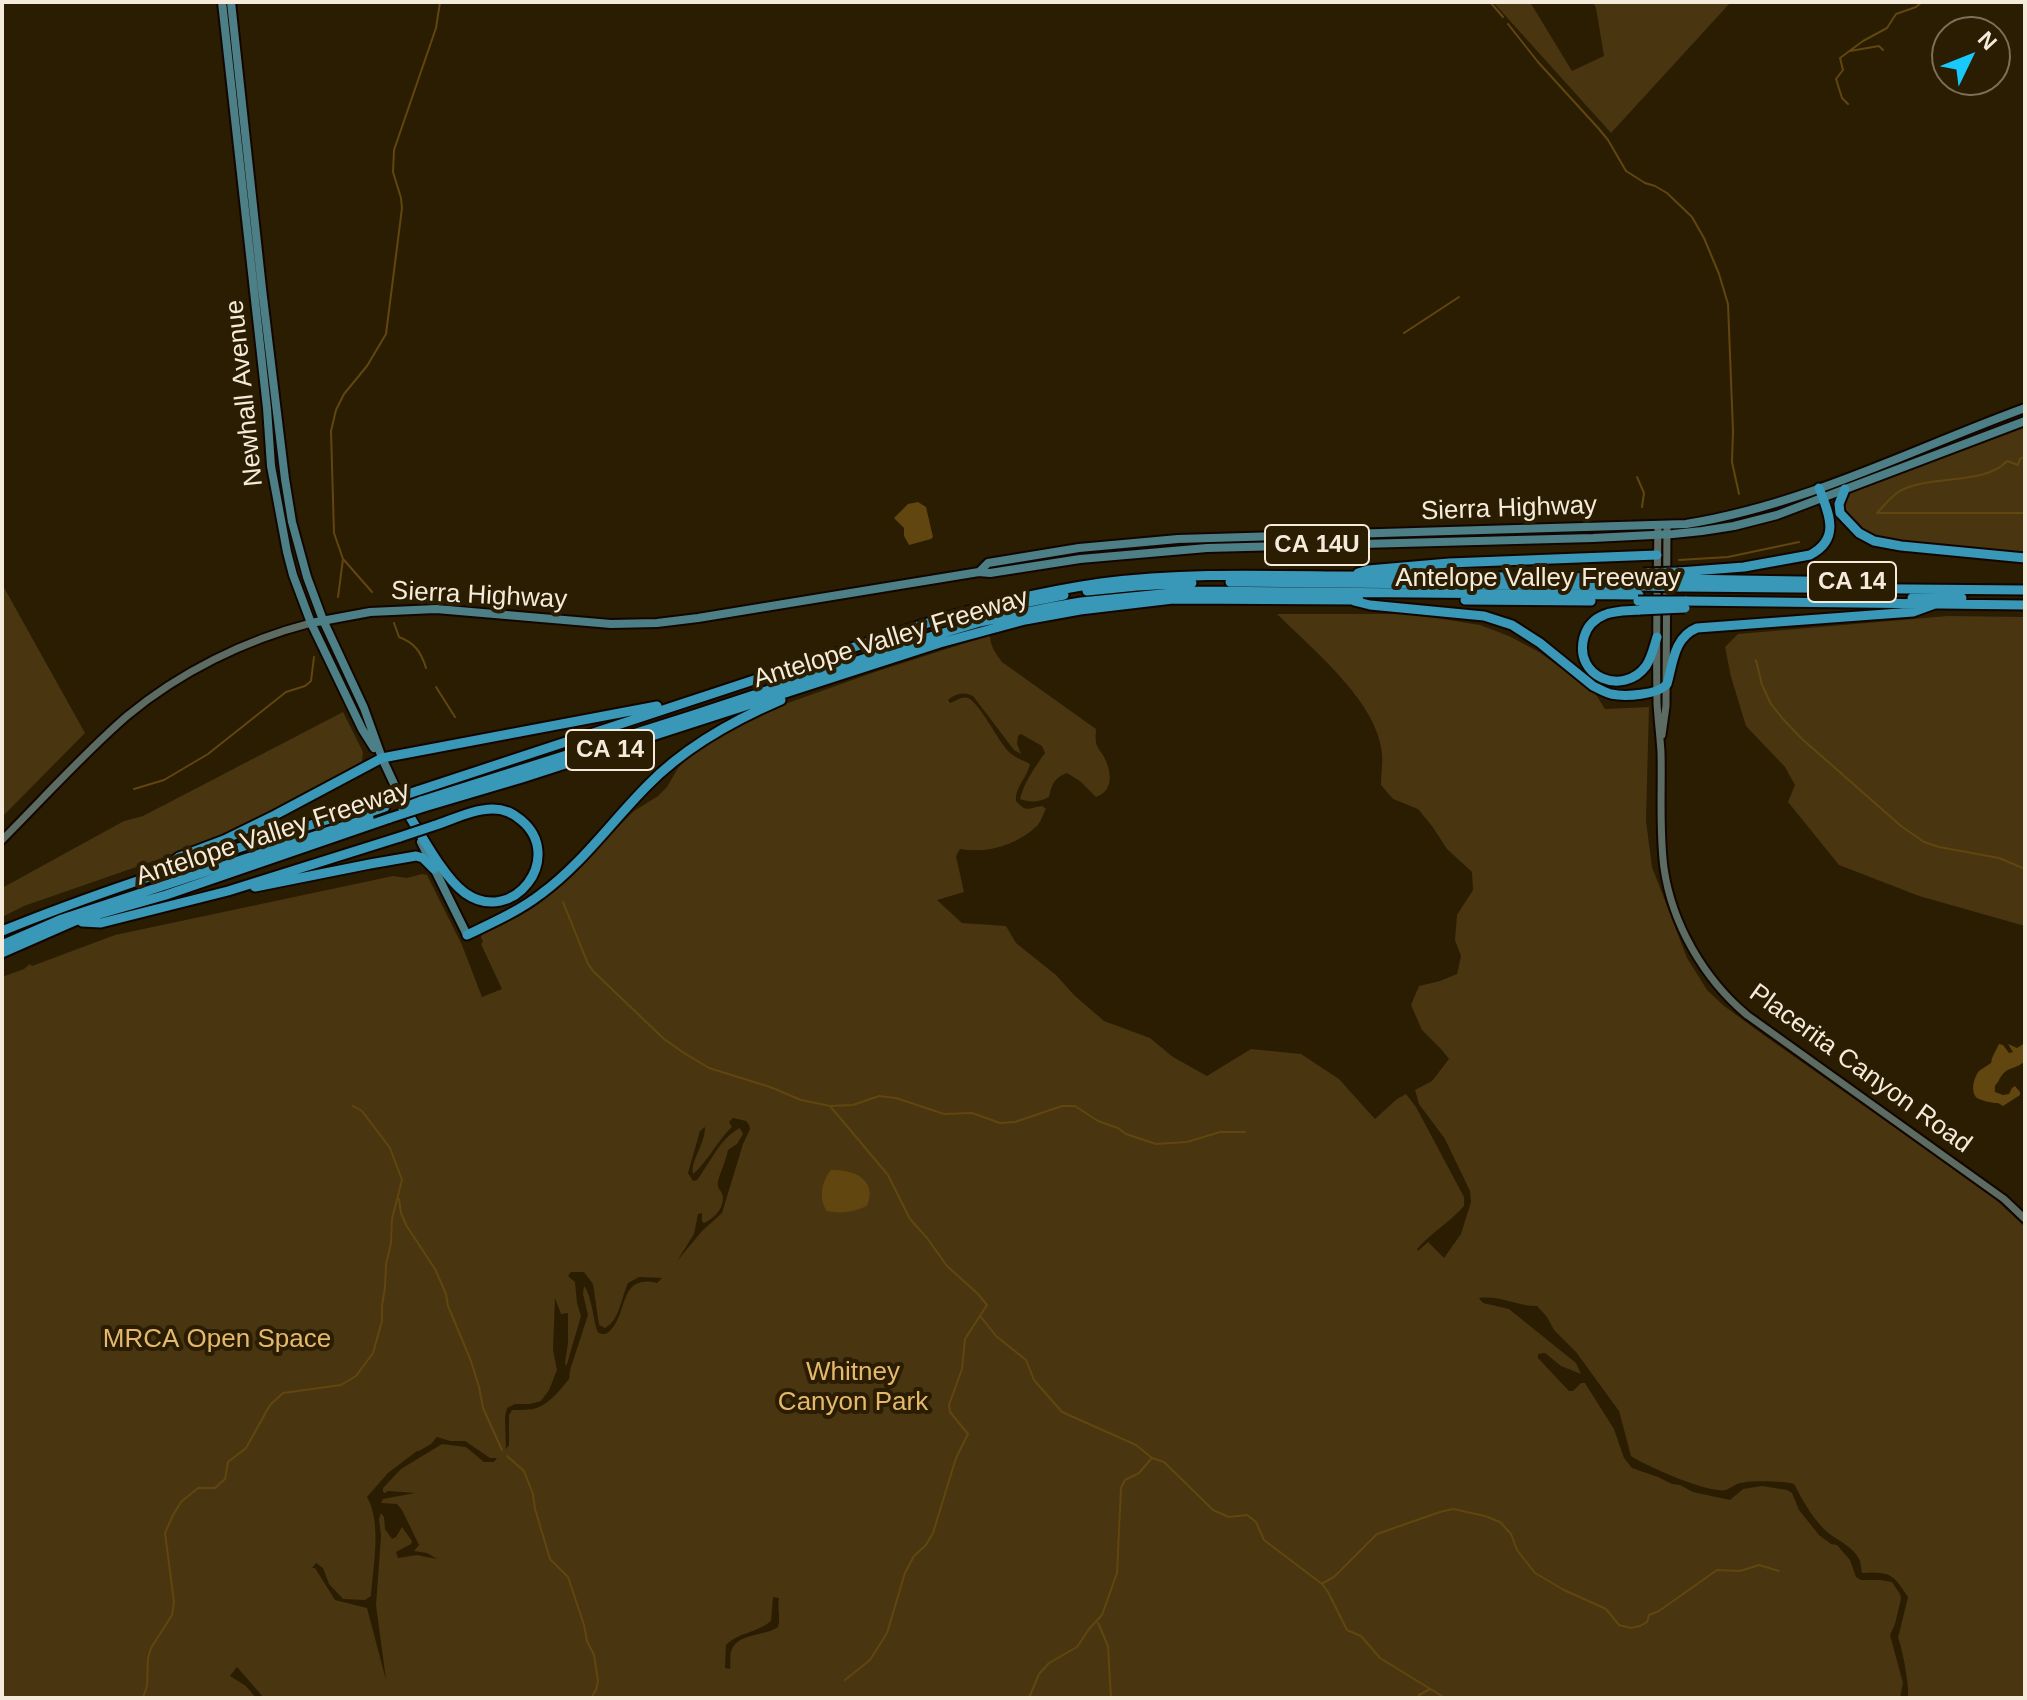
<!DOCTYPE html>
<html>
<head>
<meta charset="utf-8">
<style>
	body { margin:0 }
	#map { position:relative; width:2027px; height:1700px; overflow:hidden; background:#2b1d02; font-family:Arial,sans-serif }
	canvas { display:block }
	.frame { position:absolute; inset:0; border:4px solid #f5ebdb; pointer-events:none }
	.north { position:absolute; left:1931px; top:16px; width:80px; height:80px; box-sizing:border-box; background:#2b1d02; border:2px solid #7c6f59; border-radius:50%; rotate:47deg; font-size:22px; font-weight:700; line-height:32px; text-align:center; color:#f5ebdb }
	.north::after { content:''; display:block; margin:auto; width:28px; height:36px; background:#17cafb; clip-path:polygon(50% 0,100% 100%,50% 72%,0 100%) }
</style>
</head>
<body>
<div id="map">
<canvas width="2027" height="1700"></canvas>
<div class="frame"></div>
<div class="north">N</div>
</div>
<script>
const ctx = document.querySelector('canvas').getContext('2d');
ctx.lineJoin = 'round';
function fill(path, color) { ctx.fillStyle = color; ctx.fill(path, 'evenodd'); }
function stroke(path, color, width, dash) { ctx.strokeStyle = color; ctx.lineWidth = width; ctx.lineCap = dash ? 'butt' : 'round'; ctx.setLineDash(dash || []); ctx.stroke(path); }
function write(font, color, halo, rows, align = 'center') {
  ctx.font = font + ' Arial,sans-serif'; ctx.lineWidth = 8; ctx.setLineDash([]); ctx.textBaseline = 'middle'; ctx.strokeStyle = halo; ctx.fillStyle = color; for (const [text, x, y, turn = 0] of rows) {
    ctx.save(); ctx.translate(x, y); ctx.rotate((+turn || 0) * Math.PI / 180); ctx.textAlign = isNaN(turn) ? turn : align; if (halo) ctx.strokeText(text, 0, 0); ctx.fillText(text, 0, 0); ctx.restore();
  }
}
const green = new Path2D(`
	M1493 2H1530L1572 71 1604 56 1596 8 1593 2H1731L1611 133Z
	M2025 424V555L1881 539 1864 533 1843 512 1844 497 1848 492Z
	M2 584 85 733 2 817Z
	M1277 614H1411L1480 625 1509 636 1539 652 1595 693 1605 709 1649 707 1646 821 1652 867 1687 958 1707 990 1724 1006 1765 1036 1992 1196 2025 1227V1698H1908C1910 1690 1902 1645 1898 1638L1908 1597C1892 1573 1891 1572 1862 1573 1861 1569 1861 1565 1860 1561 1854 1545 1832 1539 1822 1527 1810 1514 1802 1499 1794 1484 1782 1481 1749 1480 1737 1484 1735 1485 1728 1489 1726 1490 1709 1494 1646 1466 1631 1456L1619 1411 1576 1352 1554 1330 1547 1317 1537 1306C1516 1306 1500 1295 1479 1298L1483 1303 1509 1309 1576 1363 1581 1374 1561 1366 1545 1353 1538 1354V1358L1569 1391H1573L1581 1383H1585L1614 1429 1624 1458 1632 1468 1658 1477 1672 1484 1680 1485 1693 1492 1730 1500 1743 1489 1762 1486 1787 1490 1792 1493 1799 1510 1819 1535 1831 1544 1837 1545 1850 1560 1856 1577 1861 1580H1881L1892 1582 1900 1594 1901 1599 1895 1624 1890 1635 1903 1683 1900 1698H264L237 1667 230 1676 246 1686 256 1698H2V977L24 969 30 964 32 966 115 935 393 876 407 878 422 874 427 875 462 945 482 997 502 989 481 944 483 942 481 937 483 933 529 909 552 893 634 811 658 796 667 787 678 768 687 759 712 742 771 709 875 672 990 635C990 646 996 654 1002 662L1096 729C1096 733 1095 738 1096 742 1097 749 1103 753 1105 759 1112 774 1113 791 1096 797L1080 781 1067 773C1054 778 1052 784 1049 797 1040 802 1030 803 1020 799 1024 782 1035 767 1045 753L1042 746 1021 734 1018 736 1017 744 1021 754 1014 750 973 696C964 691 955 694 948 700L950 703C956 701 962 696 968 698 981 705 997 739 1008 751 1015 758 1023 760 1030 764 1027 778 1015 787 1016 801 1027 813 1028 808 1042 806L1046 809C1043 814 1041 822 1037 826 1017 845 987 854 960 849L956 856 964 892 937 900 962 923 1006 926 1016 943 1056 975 1074 995 1104 1021 1150 1038 1173 1057 1207 1076 1251 1049 1301 1054 1339 1079 1375 1119 1397 1099 1406 1094 1416 1107 1464 1197V1206C1450 1222 1431 1233 1417 1249L1418 1251 1428 1242 1444 1258 1461 1234 1471 1202 1470 1191 1445 1139 1419 1104 1415 1090 1432 1081 1449 1059 1441 1049 1422 1030 1411 1005 1419 986 1440 981 1457 974 1461 956 1455 940 1457 915 1473 890 1472 872 1447 849 1432 826 1418 809 1393 799 1381 785C1381 775 1383 763 1382 753 1377 701 1312 649 1277 614ZM733 1118 746 1121 749 1125 750 1129 743 1144 722 1213 702 1231 677 1261 694 1234 698 1214 702 1213V1221L704 1223C713 1219 723 1210 723 1198 723 1190 716 1190 718 1181 721 1170 726 1161 728 1150L737 1144 743 1134 740 1128C720 1138 710 1163 697 1180L693 1181 688 1173 700 1131 705 1127C705 1145 690 1161 693 1174 706 1164 718 1140 732 1127L729 1122ZM571 1272H584L593 1284 599 1325 605 1328C620 1320 621 1298 628 1283L639 1277 662 1278 657 1283C616 1273 630 1318 606 1334 603 1334 601 1334 599 1333 594 1330 593 1297 584 1286L583 1294 588 1315 570 1370 569 1379C560 1390 548 1406 533 1409 526 1410 519 1410 512 1410L509 1415V1445L506 1449 505 1417 507 1408 515 1404H530L541 1401 549 1390 557 1370 553 1350 555 1298 561 1314 568 1313V1343L565 1363 566 1366 567 1364 581 1316 577 1303 575 1282 568 1276ZM437 1437 450 1441H465L490 1458H497L494 1462H484L466 1447 442 1444 401 1469 383 1488V1492L385 1493 388 1491 415 1493 383 1499 381 1503 397 1504 402 1510 419 1545 414 1551 427 1553 437 1559 417 1555 398 1558 396 1552 411 1544 412 1541 402 1527 396 1537 392 1539 385 1529 384 1517 381 1513 379 1519 381 1536 376 1605 386 1680 367 1608 335 1600 315 1568H312L316 1563 323 1568 329 1584 343 1599 365 1600 371 1596C373 1567 382 1523 367 1497L388 1473 417 1451H419L431 1444ZM773 1597 779 1598C777 1608 781 1618 778 1627 766 1636 739 1633 732 1649 729 1655 731 1663 730 1669L725 1668 726 1645C739 1632 757 1633 771 1621Z
	M1948 616 2025 617V926L1919 896 1839 865 1788 802 1795 785 1785 767 1746 726 1731 677 1725 647 1738 634Z
	M343 712 363 752 362 762 233 831 165 857 24 906 2 917V888L124 821 143 816Z`);
const water = new Path2D(`
	M918 502 926 507 933 537 931 539 909 545 904 536V528L894 518 908 504Z
	M2025 1043V1061C2014 1071 2007 1065 1999 1080 1994 1089 1995 1082 1995 1092L2003 1095 2009 1094 2012 1088 2015 1086 2020 1092V1095L2003 1106 1998 1103C1993 1103 1982 1101 1977 1098 1970 1092 1974 1077 1979 1071 1983 1068 1987 1066 1991 1063L1992 1058 1999 1044 2003 1045 2009 1053 2013 1052 2008 1044 2017 1048Z
	M831 1170C854 1169 878 1180 867 1206 854 1212 841 1214 827 1211 818 1199 822 1180 831 1170Z`);
const stream = new Path2D(`
	M1490 2 1503 17
	M1508 24 1538 62 1599 129 1608 140 1626 171 1645 183 1655 186 1667 193 1692 217 1704 238 1719 274 1728 304 1733 431 1732 462 1739 494
	M1850 51 1879 46 1883 50
	M1848 104 1842 98 1836 79 1843 70 1840 58 1863 41 1887 28 1896 14 1916 7 1922 2
	M1404 333 1459 297
	M1637 477 1644 493 1642 507
	M1877 513C1885 505 1890 497 1900 491 1932 474 1984 486 2007 461L2018 465 2020 459 2025 456
	M1878 513H2025
	M344 560 372 592
	M1679 560 1728 557 1799 542
	M338 597 343 559 334 533 331 431 336 410 344 394 367 366 386 334 402 208 401 198 393 172 394 150 436 28 440 2
	M394 623 399 637C415 643 421 652 426 668
	M1756 660 1762 685 1771 704 1783 719 1801 738 1901 826 1924 842 1939 847 1999 858 2025 869
	M436 687 455 717
	M134 789 164 780 208 754 286 692 305 686 311 681 314 657
	M563 902 588 964 593 971 664 1039 684 1053 709 1068 770 1087 801 1100 830 1106 888 1175 910 1219 927 1238 947 1266 978 1294 987 1305 965 1339 962 1369 949 1405 950 1412 968 1434 956 1458 933 1533 926 1545 914 1556 905 1573 887 1633 870 1660 845 1680
	M830 1106 853 1105 879 1096 896 1098 944 1114 972 1113 1000 1123 1015 1122 1062 1106H1075L1098 1121 1118 1128 1126 1134 1156 1144 1187 1142 1220 1132H1245
	M399 1199 401 1213 406 1225 435 1269 446 1294 448 1306 471 1361 479 1387 483 1408 502 1450
	M981 1317 996 1336 1026 1360 1034 1380 1062 1412 1136 1445 1152 1458 1164 1462 1213 1510 1229 1517 1247 1515 1256 1522 1264 1540 1322 1584 1328 1592 1347 1630 1361 1636 1380 1658 1445 1698
	M507 1456 524 1471 533 1494 535 1509 550 1559 568 1577 584 1625 587 1641 594 1655 598 1681 596 1690 591 1698
	M1323 1583 1334 1577 1377 1534 1440 1512 1453 1509 1485 1516 1500 1522 1511 1534 1517 1550 1535 1573 1564 1590 1606 1609 1619 1625 1631 1628 1640 1626 1647 1622 1649 1615 1659 1611 1717 1570 1740 1571 1759 1565 1779 1571
	M1098 1623 1108 1646 1111 1698
	M143 1698 147 1686 148 1658 151 1648 172 1615 174 1602 165 1533 173 1515 181 1502 198 1488H215L225 1479 228 1462 246 1448 270 1405 283 1393 341 1385 356 1376 373 1353 382 1321V1306L385 1287 386 1264 391 1243 392 1219 402 1180 390 1148 362 1111 353 1106
	M1029 1698 1039 1674 1049 1663 1077 1647 1089 1629 1102 1615 1117 1573 1121 1488 1125 1480 1139 1473 1151 1459
	M1419 1698V1695L1430 1689`);
const secondary = new Path2D(`
	M1658 526C1657 585 1656 644 1657 703 1658 720 1660 736 1661 752 1662 791 1659 830 1664 868 1672 924 1704 979 1747 1015L2004 1199 2025 1219
	M1662 735 1666 706 1667 525
	M2 840C43 799 83 754 127 716 180 672 245 640 311 623`);
const primary = new Path2D(`
	M222 2 267 408 271 466 287 552 293 575 311 623 362 729 374 748
	M231 2 262 289 285 479 292 522 307 577 323 620 364 708 382 758 407 812
	M979 572 988 563 1079 548 1178 539 1686 524C1805 505 1913 449 2025 408
	M311 623 370 612 436 609 611 624 657 623 698 618 979 572 990 573 1080 559 1207 548 1593 538 1673 534 1702 531 1734 526 1777 515 2025 421
	M421 842 467 935`);
const motorway = new Path2D(`
	M1845 489 1839 504 1840 513 1859 533 1874 541 1901 546 2025 558
	M1679 572 1744 567 1810 555C1841 539 1829 514 1819 488
	M1358 573 1368 570 1449 563 1657 555
	M1679 579 1862 582
	M1230 582 1643 586
	M1679 587 2025 590
	M1087 591 1137 586 1192 583
	M1912 598H1962
	M1465 600 1591 601
	M1354 601 1370 605 1484 616 1512 625 1540 643 1593 686C1599 689 1604 692 1611 694 1625 697 1658 695 1667 684 1673 663 1674 637 1697 628L1913 612 1935 604
	M1685 601 2025 605
	M1024 603 1064 595
	M1640 610C1629 611 1615 610 1604 615 1594 619 1587 627 1584 637 1573 677 1623 697 1646 666 1652 657 1654 646 1657 637
	M417 791 918 626C978 607 1039 592 1101 583 1178 573 1256 575 1333 576 1436 576 1540 577 1643 578
	M421 801 690 716 933 636 980 622 1052 607 1081 602 1192 591 1639 595
	M404 807C419 831 443 877 465 893 513 927 566 857 521 820 513 813 503 809 493 809 473 809 452 820 433 826
	M424 807 522 778 940 643 1025 620 1080 610 1173 599 1359 600
	M362 815 385 807
	M159 874 179 857 224 840 275 815 382 758 657 706
	M255 887 370 864 416 856 423 858 434 869
	M82 922 101 923 228 891 400 837
	M2 931C122 882 247 846 370 806
	M467 935C492 923 519 911 541 894 582 864 612 821 648 785 685 747 732 721 781 700
	M2 945 62 919 369 818
	M2 953 75 921 166 895 390 818`);
const motorwayBridge = new Path2D(`
	M1643 573 1679 572
	M1659 578 1679 579
	M1643 586 1679 587
	M1638 601H1685
	M1640 610 1685 608
	M383 802 417 791
	M403 808 421 801
	M390 818 424 807
	M400 837 433 826`);
const shields = [
	[1317,545,104],
	[1852,582,88],
	[610,750,88]
];
const shieldNames = [
	["CA 14U",1317,545],
	["CA 14",1852,582],
	["CA 14",610,750]
];
const streetNames = [
	["Newhall Avenue",245,393,-96],
	["Sierra Highway",1509,509,-2],
	["Antelope Valley Freeway",1538,579],
	["Sierra Highway",479,596,3],
	["Antelope Valley Freeway",891,639,-17],
	["Antelope Valley Freeway",273,834,-18],
	["Placerita Canyon Road",1860,1069,36]
];
const parkNames = [
	["MRCA Open Space",217,1340],
	["Whitney",853,1373],
	["Canyon Park",853,1403]
];
fill(green, '#493510');
fill(water, '#614610');
stroke(stream, '#614610', 2);
stroke(secondary, '#130600', 11);
stroke(primary, '#130600', 12);
stroke(motorway, '#130600', 13);
stroke(secondary, '#5c6c62', 7);
stroke(primary, '#4d7f87', 8);
stroke(motorway, '#3997b7', 9);
stroke(motorwayBridge, '#130600', 13, []);
stroke(motorwayBridge, '#3997b7', 9);
for (const [x, y, w] of shields) { const box = new Path2D(); box.roundRect(x - w / 2, y - 20, w, 40, 6); ctx.fillStyle = '#2b1d02'; ctx.fill(box); stroke(box, '#f5ebdb', 2); }
write('bold 24px', '#f5ebdb', null, shieldNames);
write('26px', '#f5ebdb', '#2b1d02', streetNames);
write('26px', '#e5b96d', '#2b1d02', parkNames);
</script>
</body>
</html>
